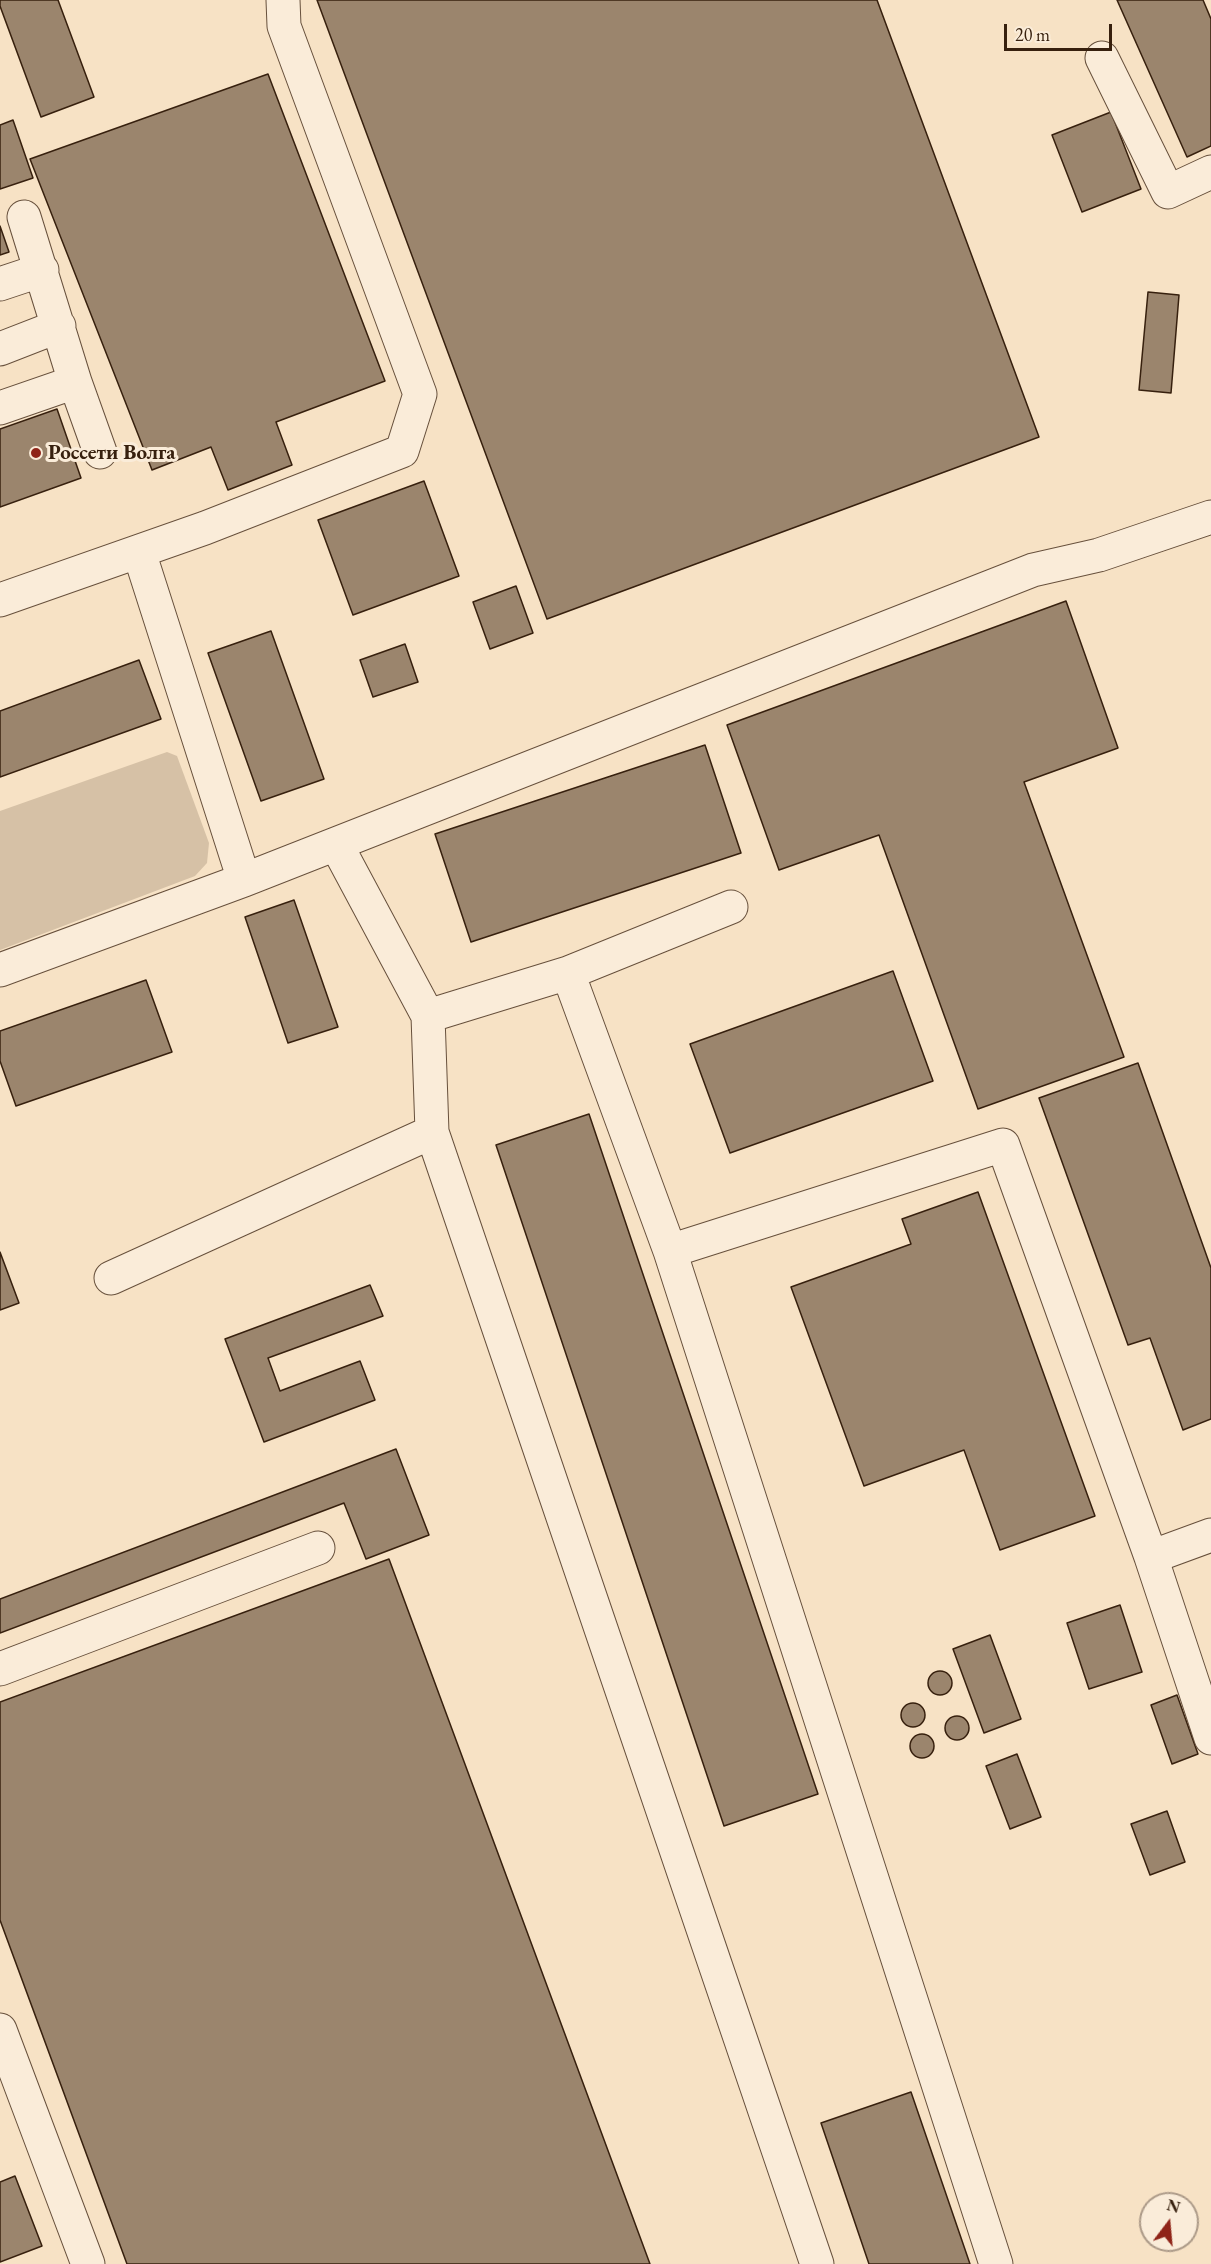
<!DOCTYPE html>
<html>
<head>
<meta charset="utf-8">
<style>
	body { margin:0 }
	#map { position:relative; width:1211px; height:2264px; overflow:hidden; background:#f7e2c5; font-family:"EB Garamond",serif }
	canvas { display:block }
	.north { position:absolute; left:1139px; top:2192px; width:60px; height:60px; box-sizing:border-box; background:#faecd9; border:2px solid #ac9a88; border-radius:50%; rotate:16deg; font-size:16px; font-weight:700; line-height:24px; text-align:center; color:#37200e }
	.north::after { content:''; display:block; margin:auto; width:21px; height:27px; background:#8f2418; clip-path:polygon(50% 0,100% 100%,50% 72%,0 100%) }
	.scale { position:absolute; left:1004px; top:24px; width:108px; height:27px; box-sizing:border-box; border:3px solid #37200e; border-top:0; padding-left:8px; font-size:18px; line-height:21px; white-space:nowrap; color:#37200e; -webkit-text-stroke:4px #faecd9; paint-order:stroke }
</style>
</head>
<body>
<div id="map">
<canvas width="1211" height="2264"></canvas>
<div class="north">N</div>
<div class="scale">20 m</div>
</div>
<script>
const ctx = document.querySelector('canvas').getContext('2d');
ctx.lineJoin = 'round';
function fill(path, color) { ctx.fillStyle = color; ctx.fill(path, 'evenodd'); }
function stroke(path, color, width, dash) { ctx.strokeStyle = color; ctx.lineWidth = width; ctx.lineCap = dash ? 'butt' : 'round'; ctx.setLineDash(dash || []); ctx.stroke(path); }
function write(font, color, halo, rows, align = 'center') {
  ctx.font = font + ' "EB Garamond",serif'; ctx.lineWidth = 6; ctx.setLineDash([]); ctx.textBaseline = 'middle'; ctx.strokeStyle = halo; ctx.fillStyle = color; for (const [text, x, y, turn = 0] of rows) {
    ctx.save(); ctx.translate(x, y); ctx.rotate((+turn || 0) * Math.PI / 180); ctx.textAlign = isNaN(turn) ? turn : align; if (halo) ctx.strokeText(text, 0, 0); ctx.fillText(text, 0, 0); ctx.restore();
  }
}
const green = new Path2D(`
	M167 752 177 756 209 843 207 863 195 876 0 950V811Z`);
const building = new Path2D(`
	M0 0H58L94 97 41 117 0 6Z
	M317 0H877L1039 437 547 619Z
	M1117 0H1203L1211 19V146L1187 157Z
	M268 74 385 381 276 422 292 465 228 490 211 447 152 470 30 159Z
	M1111 112 1141 189 1082 212 1052 135Z
	M13 120 33 178 0 189V125Z
	M0 226 9 252 0 255Z
	M1148 292 1179 295 1171 393 1139 390Z
	M57 409 81 478 0 507V429Z
	M424 481 459 576 353 615 318 520Z
	M516 586 533 633 490 649 473 602Z
	M1066 601 1118 748 1024 782 1124 1057 978 1109 879 835 779 870 727 725Z
	M271 631 324 779 261 801 208 653Z
	M405 644 418 682 373 697 360 660Z
	M139 660 161 719 0 777V711Z
	M705 745 741 853 471 942 435 834Z
	M294 900 338 1027 288 1043 245 917Z
	M893 971 933 1081 730 1153 690 1044Z
	M146 980 172 1052 16 1106 0 1061V1031Z
	M1138 1063 1211 1268V1419L1183 1430 1150 1338 1128 1345 1039 1098Z
	M589 1114 818 1794 724 1826 496 1145Z
	M978 1192 1095 1516 1000 1550 964 1450 864 1486 791 1287 911 1244 902 1219Z
	M0 1252 19 1303 0 1310Z
	M370 1285 383 1316 268 1358 280 1391 360 1361 375 1400 264 1442 225 1339Z
	M396 1449 429 1535 366 1559 344 1503 0 1633V1599Z
	M389 1559 650 2264H127L0 1920V1702Z
	M1120 1605 1142 1672 1089 1689 1067 1623Z
	M990 1635 1021 1719 984 1733 953 1649Z
	M928 1683a12 12 0 1 1 24 0a12 12 0 1 1-24 0Z
	M1177 1695 1198 1754 1172 1764 1151 1705Z
	M901 1715a12 12 0 1 1 24 0a12 12 0 1 1-24 0Z
	M945 1728a12 12 0 1 1 24 0a12 12 0 1 1-24 0Z
	M910 1746a12 12 0 1 1 24 0a12 12 0 1 1-24 0Z
	M1017 1754 1041 1817 1010 1829 986 1766Z
	M1167 1811 1185 1862 1150 1875 1131 1824Z
	M911 2092 970 2264H869L821 2123Z
	M15 2176 42 2246 0 2262V2182Z`);
const minor = new Path2D(`
	M1102 58 1168 192 1211 172
	M24 217 75 382 100 452
	M0 284 42 270
	M0 349 59 326
	M0 408 75 382
	M139 552 244 880
	M0 600 205 528 402 451 420 394 284 26 283 0
	M336 844 428 1016 432 1132 817 2264
	M0 970 244 880 1033 570 1099 555 1211 517
	M568 973 731 907
	M428 1016 568 973 670 1251 1003 1145 1151 1557 1211 1535
	M670 1251 996 2264
	M111 1278 432 1132
	M1151 1557 1211 1738
	M0 1669 318 1548
	M0 2030 88 2264`);
const markers = [
	[36,453,6,"#8f2418"]
];
const poiNames = [
	["Россети Волга",48,453]
];
fill(green, '#d6c1a6');
fill(building, '#9b856d');
stroke(building, '#37200e', 1.5);
stroke(minor, '#67503c', 35);
stroke(minor, '#faecd9', 33);
for (const [x, y, r, color] of markers) { const dot = new Path2D(); dot.arc(x, y, r, 0, 2 * Math.PI); ctx.fillStyle = color; ctx.fill(dot); stroke(dot, '#faecd9', 2); }
write('bold 21px', '#37200e', '#faecd9', poiNames, 'left');
</script>
</body>
</html>
